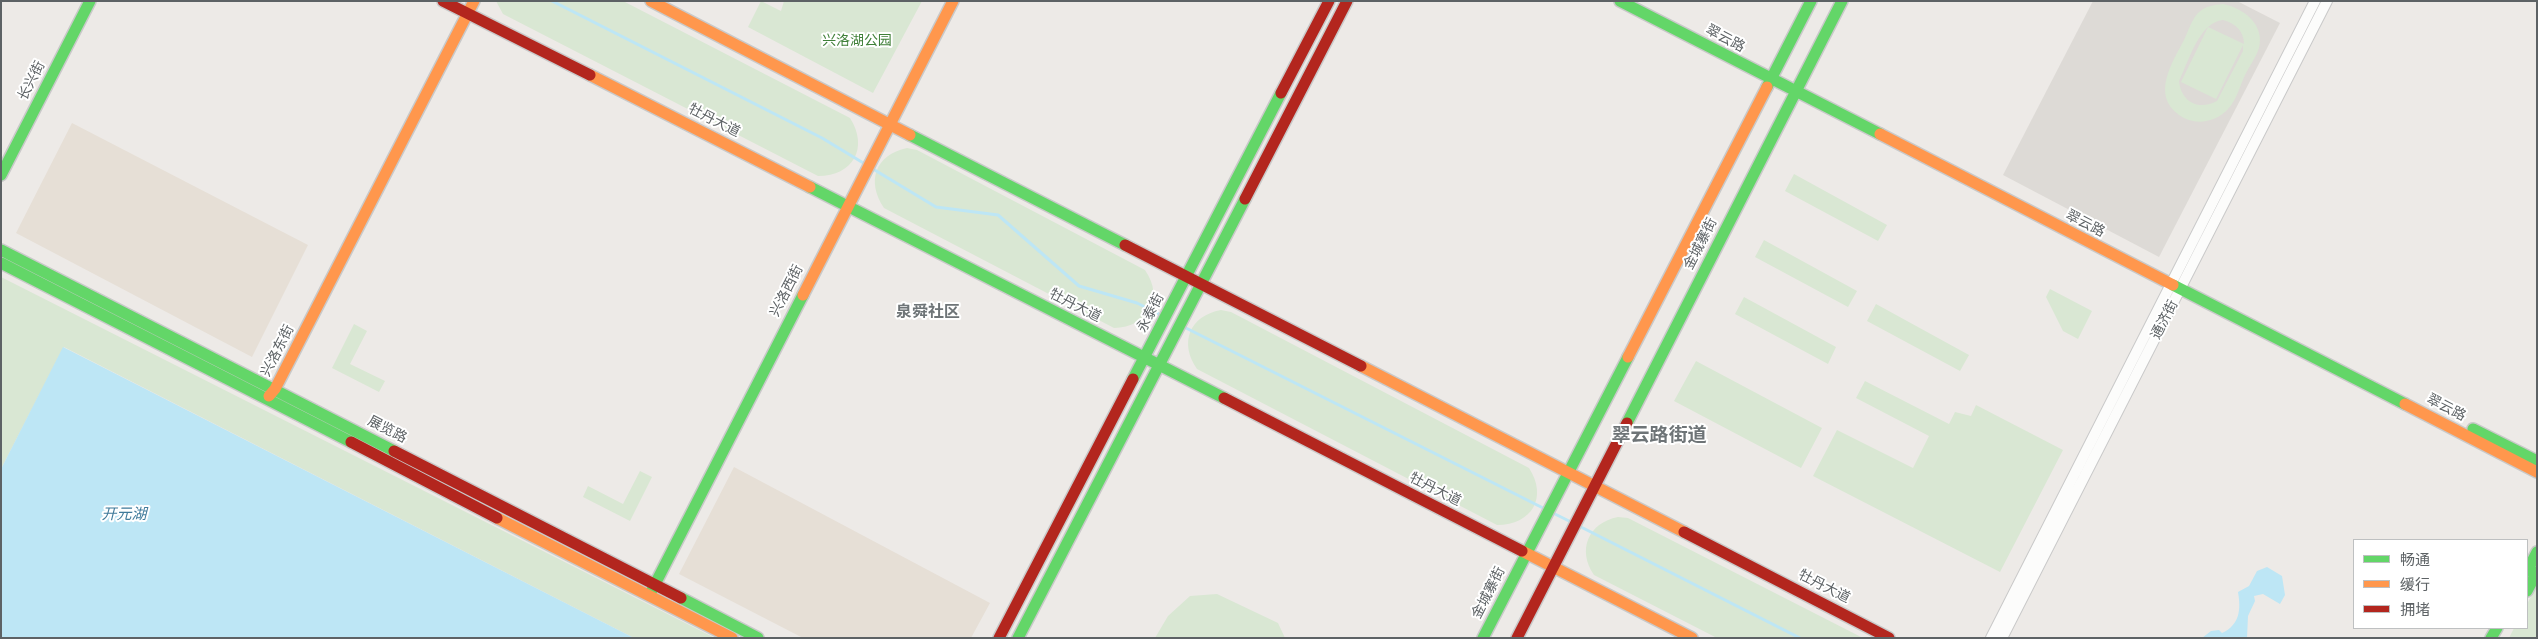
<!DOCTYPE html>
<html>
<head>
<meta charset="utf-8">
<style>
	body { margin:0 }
	#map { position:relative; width:2538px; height:639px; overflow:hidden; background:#edeae7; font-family:"DejaVu Sans","Noto Sans SC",sans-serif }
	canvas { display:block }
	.frame { position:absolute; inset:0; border:2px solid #5d6265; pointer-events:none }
	.legend { position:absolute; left:2353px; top:539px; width:175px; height:90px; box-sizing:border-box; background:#fff; border:1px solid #bec0c1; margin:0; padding:6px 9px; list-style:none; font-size:15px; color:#5d6265 }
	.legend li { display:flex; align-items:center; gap:10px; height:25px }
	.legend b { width:25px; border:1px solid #bec0c1 }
</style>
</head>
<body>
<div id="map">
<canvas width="2538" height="639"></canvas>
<div class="frame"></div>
<ul class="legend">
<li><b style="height:6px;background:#63d668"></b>畅通</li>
<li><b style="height:6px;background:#ff974d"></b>缓行</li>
<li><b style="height:6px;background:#b3261e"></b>拥堵</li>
</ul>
</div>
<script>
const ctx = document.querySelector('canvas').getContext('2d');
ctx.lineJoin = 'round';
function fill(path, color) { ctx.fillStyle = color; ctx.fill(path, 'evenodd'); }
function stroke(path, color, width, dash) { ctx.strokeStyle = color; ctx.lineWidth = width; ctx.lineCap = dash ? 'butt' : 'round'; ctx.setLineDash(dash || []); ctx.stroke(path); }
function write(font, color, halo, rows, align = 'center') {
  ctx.font = font + ' "DejaVu Sans","Noto Sans SC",sans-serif'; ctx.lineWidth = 4; ctx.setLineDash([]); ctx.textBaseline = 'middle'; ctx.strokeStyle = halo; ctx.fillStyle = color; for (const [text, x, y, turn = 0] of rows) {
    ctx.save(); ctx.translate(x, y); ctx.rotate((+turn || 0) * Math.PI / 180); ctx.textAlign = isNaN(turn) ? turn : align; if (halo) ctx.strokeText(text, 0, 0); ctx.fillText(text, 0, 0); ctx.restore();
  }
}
const commercial = new Path2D(`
	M72 123 308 245 252 357 16 233Z
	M734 467 990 603 971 638H803L679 574Z`);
const education = new Path2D(`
	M2093 1H2237L2280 23 2159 257 2003 175Z`);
const green = new Path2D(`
	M496 1H623L850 118C869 148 853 176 818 176L503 14Z
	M761 1 781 11 784 1H922L873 93 748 27Z
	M2223 4C2243 8 2265 24 2259 48 2256 57 2249 67 2245 75 2240 86 2236 101 2228 109 2215 123 2194 126 2179 115 2151 95 2172 63 2184 40 2188 32 2192 19 2198 13 2205 6 2214 5 2223 4ZM2223 20C2235 23 2244 31 2244 44L2208 27 2181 82 2216 99 2243 45V51L2217 101C2199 111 2181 102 2179 81 2189 61 2199 22 2223 20Z
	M907 148 917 150 1145 270C1165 299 1148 327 1114 328L884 208C866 181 875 155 907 148Z
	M1794 174 1887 225 1878 241 1785 191Z
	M1764 240 1857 291 1848 307 1755 257Z
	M1 277 715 638H634L64 347 1 469Z
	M2050 289 2092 311 2078 339 2063 331 2046 297Z
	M1744 297 1836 347 1828 364 1735 314Z
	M1876 304 1969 355 1960 371 1867 321Z
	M1221 310 1231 312 1529 468C1548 497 1532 525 1497 525L1197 369C1179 343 1189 316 1221 310Z
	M354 324 367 331 350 364 385 381 379 392 332 368Z
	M1696 361 1822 428 1801 468 1674 401Z
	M1865 381 1949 424 1955 412 1971 416 1976 405 2063 450 2000 572 1813 476 1837 430 1913 468 1929 436 1856 398Z
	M640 471 652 477 630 521 583 497 588 486 623 504Z
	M1618 517 1628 518 1863 638H1717L1594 575C1577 550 1588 523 1618 517Z
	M2537 585V638H2509L2514 628H2527V604Z
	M1217 594 1278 623 1285 638H1155L1168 616 1190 596Z`);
const water = new Path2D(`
	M63 347 634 638H1V469Z
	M2267 567 2282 576 2285 595 2280 604 2263 594 2254 596 2255 601 2248 616 2247 638H2202L2211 631 2219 630 2222 633C2240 625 2241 609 2238 592L2249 586 2257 571Z`);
const stream = new Path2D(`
	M552 1 822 138 865 164
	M873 169 936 207 998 215 1079 286 1137 303 1161 315
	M1184 327 1545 509
	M1553 513 1571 522
	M1579 526 1800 638`);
const street = new Path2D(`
	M1991 638 2315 1
	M2002 638 2327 1`);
const fast = new Path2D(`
	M1620 1 1880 134
	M1767 87 1811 1
	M910 135 1125 245
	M1 175 90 1
	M810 187 1224 398
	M1 250 394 451
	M1 263 351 442
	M2173 285 2405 404
	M1133 379 1281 93
	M1627 423 1842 1
	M2473 429 2537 461
	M2527 571 2537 552
	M2527 591 2537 572
	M651 592 803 295
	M681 598 758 638
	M1018 638 1245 199
	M1483 638 1628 357
	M2491 638 2497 628`);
const slow = new Path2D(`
	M651 1 910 135
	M590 75 810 187
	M1880 134 2173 285
	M803 295 953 1
	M1628 357 1767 87
	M1361 366 1684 532
	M269 396 275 389 474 1
	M2405 404 2537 472
	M497 518 732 638
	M1522 551 1692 638`);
const jam = new Path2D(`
	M443 1 590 75
	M1281 93 1329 1
	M1245 199 1347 1
	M1125 245 1361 366
	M1224 398 1522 551
	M351 442 497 518
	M394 451 681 598
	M1684 532 1889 638
	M999 638 1133 379
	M1517 638 1627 423`);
const streetNames = [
	["翠云路",1725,39,28],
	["长兴街",32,81,-63],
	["牡丹大道",714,121,27],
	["翠云路",2085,224,27],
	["金城寨街",1701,244,-63],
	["兴洛西街",787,291,-63],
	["牡丹大道",1075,306,27],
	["永泰街",1151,313,-63],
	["通济街",2165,320,-63],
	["兴洛东街",278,351,-63],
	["翠云路",2446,408,27],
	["展览路",387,430,27],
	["牡丹大道",1435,490,27],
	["牡丹大道",1824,587,27],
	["金城寨街",1489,593,-63]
];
const parkNames = [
	["兴洛湖公园",857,41]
];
const waterNames = [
	["开元湖",124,515]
];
const quarterNames = [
	["泉舜社区",928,313]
];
const districtNames = [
	["翠云路街道",1659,436]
];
fill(commercial, '#e6dfd6');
fill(education, '#dddad6');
fill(green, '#d9e7d3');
fill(water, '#bde6f5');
stroke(stream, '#bde6f5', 3);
stroke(street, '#c9c9c9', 12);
stroke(fast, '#c9c9c9', 14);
stroke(slow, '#c9c9c9', 14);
stroke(jam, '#c9c9c9', 14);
stroke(street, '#fcfcfb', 10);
stroke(fast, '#63d668', 11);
stroke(slow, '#ff974d', 11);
stroke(jam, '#b3261e', 11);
write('14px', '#5d6265', '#fff', streetNames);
write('14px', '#408039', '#fff', parkNames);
write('italic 15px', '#407b9b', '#fff', waterNames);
write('bold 16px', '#6e7477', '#fff', quarterNames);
write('bold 19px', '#6e7477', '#fff', districtNames);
</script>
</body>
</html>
